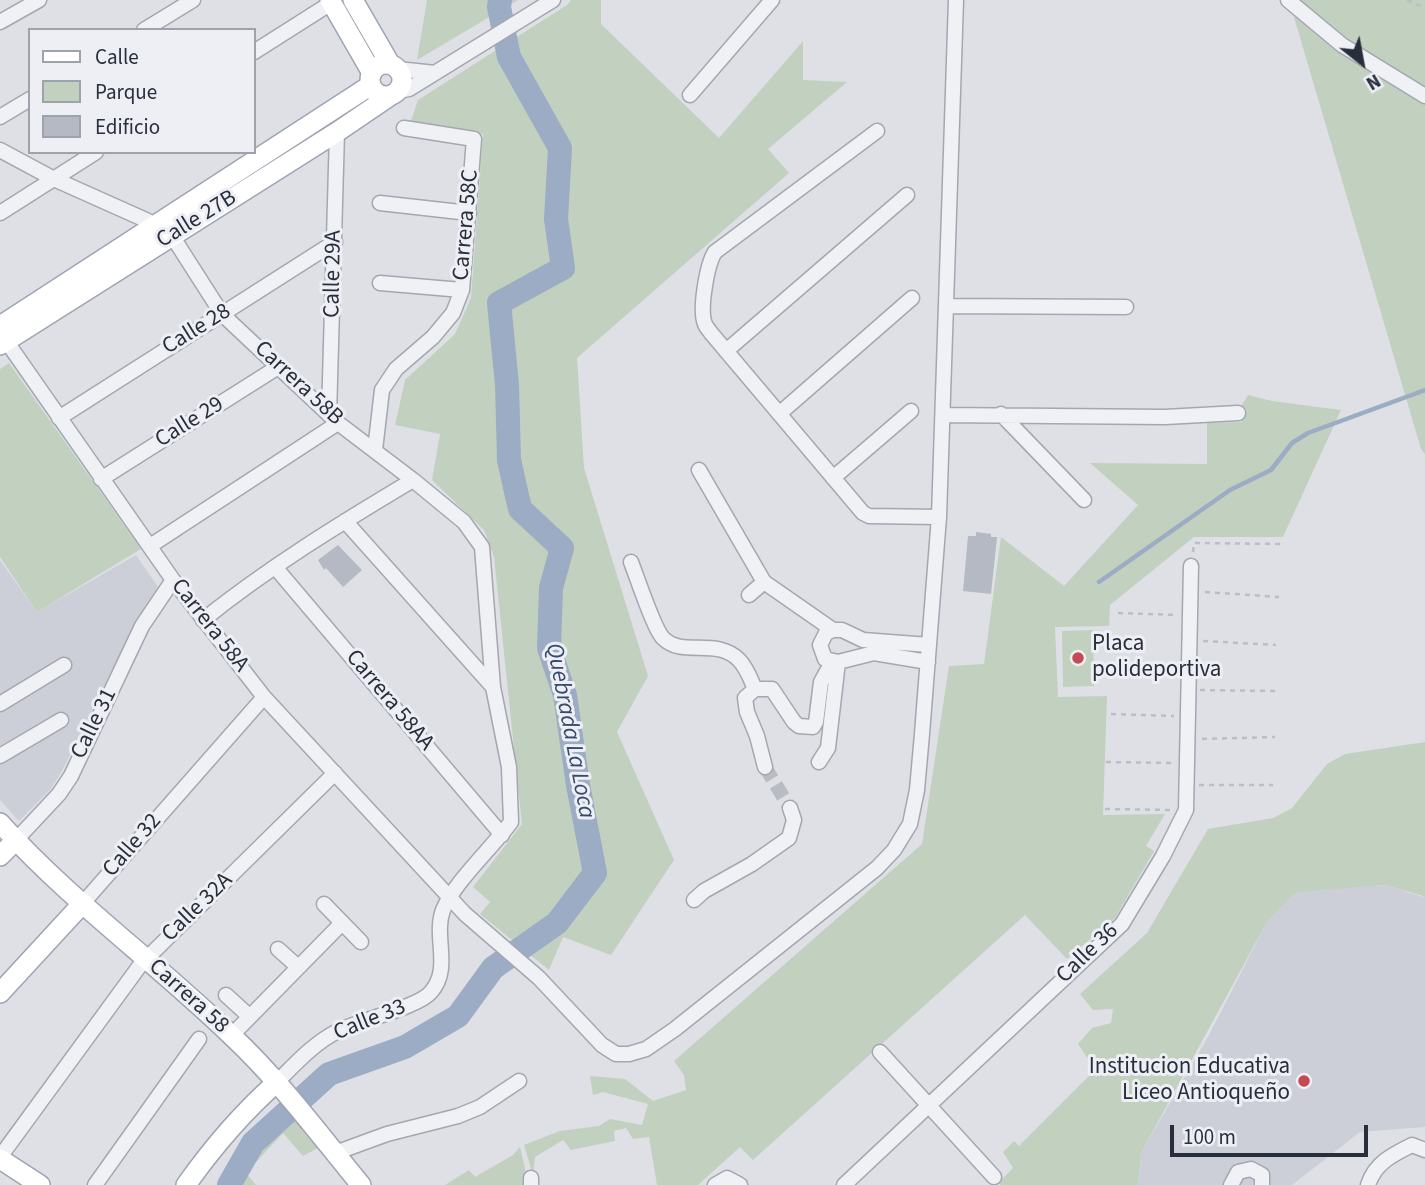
<!DOCTYPE html>
<html>
<head>
<meta charset="utf-8">
<style>
	body { margin:0 }
	#map { position:relative; width:1425px; height:1185px; overflow:hidden; background:#dee0e6; font-family:"Source Sans 3",sans-serif }
	canvas { display:block }
	.legend { position:absolute; left:28px; top:28px; width:228px; height:126px; box-sizing:border-box; background:#edeff4; border:2px solid #9ea2aa; margin:0; padding:9px 12px; list-style:none; font-size:21px; color:#282e3c }
	.legend li { display:flex; align-items:center; gap:14px; height:35px }
	.legend b { width:35px; border:2px solid #9ea2aa }
	.north { position:absolute; left:1327px; top:28px; width:70px; height:70px; -webkit-text-stroke:5px #edeff4; paint-order:stroke; rotate:149deg; font-size:19px; font-weight:700; line-height:28px; text-align:center; color:#282e3c }
	.north::after { content:''; display:block; margin:auto; width:24px; height:32px; background:#282e3c; clip-path:polygon(50% 0,100% 100%,50% 72%,0 100%) }
	.scale { position:absolute; left:1170px; top:1125px; width:198px; height:32px; box-sizing:border-box; border:4px solid #282e3c; border-top:0; padding-left:9px; font-size:21px; line-height:24px; white-space:nowrap; color:#282e3c; -webkit-text-stroke:5px #edeff4; paint-order:stroke }
</style>
</head>
<body>
<div id="map">
<canvas width="1425" height="1185"></canvas>
<ul class="legend">
<li><b style="height:9px;background:#fff"></b>Calle</li>
<li><b style="height:19px;background:#c2d0bf"></b>Parque</li>
<li><b style="height:19px;background:#b5b9c3"></b>Edificio</li>
</ul>
<div class="north">N</div>
<div class="scale">100 m</div>
</div>
<script>
const ctx = document.querySelector('canvas').getContext('2d');
ctx.lineJoin = 'round';
function fill(path, color) { ctx.fillStyle = color; ctx.fill(path, 'evenodd'); }
function stroke(path, color, width, dash) { ctx.strokeStyle = color; ctx.lineWidth = width; ctx.lineCap = dash ? 'butt' : 'round'; ctx.setLineDash(dash || []); ctx.stroke(path); }
function write(font, color, halo, rows, align = 'center') {
  ctx.font = font + ' "Source Sans 3",sans-serif'; ctx.lineWidth = 6; ctx.setLineDash([]); ctx.textBaseline = 'middle'; ctx.strokeStyle = halo; ctx.fillStyle = color; for (const [text, x, y, turn = 0] of rows) {
    ctx.save(); ctx.translate(x, y); ctx.rotate((+turn || 0) * Math.PI / 180); ctx.textAlign = isNaN(turn) ? turn : align; if (halo) ctx.strokeText(text, 0, 0); ctx.fillText(text, 0, 0); ctx.restore();
  }
}
const built = new Path2D(`
	M136 555 158 587 135 623 62 771 50 790 19 821 0 800V560L37 612Z
	M1385 885 1423 897 1425 900V1127L1360 1132 1292 1185H1138L1141 1153 1209 1035 1267 922 1295 893Z`);
const green = new Path2D(`
	M427 0H518L417 60Z
	M571 0H601V24L719 138 803 41V80L847 82 768 149 789 173 577 358 584 468 648 676 617 732 674 860 611 955 563 937 549 970 480 914 490 902 473 887 522 824 494 557 484 530 432 480 440 434 395 425 405 380 455 334 471 298 483 134 411 121 418 100 567 5Z
	M1289 0H1425V454L1421 449Z
	M9 363 141 549 37 612 0 557V369Z
	M1248 395 1272 401 1341 410 1283 537H1194L1110 605 1109 626 1055 627 1058 697 1107 696 1103 815 1165 814 1146 846 1154 851 1115 918 1067 959 1025 915 753 1160 740 1147 698 1185H657L649 1137 633 1139 626 1128 614 1131 615 1141 571 1150 563 1140 535 1157 533 1176 524 1145 560 1131 599 1126 610 1119 642 1125 648 1104 603 1092 593 1095 590 1076 625 1079 653 1101 686 1090 684 1075 674 1061 922 844 949 666 984 664 1001 537 1064 586 1138 505 1090 463 1207 464V423L1242 422V405Z
	M1093 630 1094 686 1063 687 1062 631Z
	M1425 742V900L1423 896 1385 885 1295 893 1267 922 1141 1153 1138 1185H1001L998 1183 1013 1168 1003 1152 1014 1141 1019 1146 1095 1070 1078 1044 1092 1028 1111 1023 1113 1009 1093 1010 1080 994 1147 933 1208 829 1273 818 1292 808 1327 764 1345 754Z
	M282 1103 318 1148 303 1156 283 1133 246 1173 256 1185H217L272 1113Z
	M520 1147 529 1185H445L469 1170 475 1177 513 1155Z`);
const stream = new Path2D(`
	M1099 582 1230 490 1271 470 1292 443 1308 433 1425 390`);
const river = new Path2D(`
	M229 1185 253 1143 329 1074 405 1047 458 1016 493 968 557 923 595 873 578 785 565 695 549 648 551 588 562 548 520 509 509 460 507 385 499 303 563 268 556 219 560 148 509 57 499 7 500 0`);
const building = new Path2D(`
	M976 532 991 534V537H997L991 594 963 591 968 536H976Z
	M338 545 362 570 343 587 326 568 324 570 318 560Z`);
const minorTunnel = new Path2D(`
	M765 767 790 808`);
const path = new Path2D(`
	M1407 0 1425 8
	M1193 552 1194 543 1283 544
	M1205 592 1279 597
	M1118 613 1178 615
	M1203 641 1276 645
	M1118 666 1177 667
	M1200 690 1277 691
	M1111 714 1174 716
	M1202 739 1275 737
	M1106 762 1173 763
	M1199 785H1273
	M1105 809 1172 810`);
const minor = new Path2D(`
	M1288 0 1342 45 1425 96
	M0 22 39 0
	M144 30 193 0
	M254 52 331 3
	M398 69 435 73
	M398 91 409 89 553 0
	M690 95 772 0
	M0 117 30 99
	M877 131 715 252C707 264 699 310 705 324 706 327 709 330 711 333L863 513 869 516 939 517
	M0 150 54 179 148 221 176 242 222 314 338 423 413 480 464 522 482 547 493 687 509 767 511 822C492 848 455 881 443 910 433 937 452 968 431 992 419 1007 360 1020 338 1031 314 1043 296 1063 277 1082
	M380 203 469 213
	M0 213 96 152
	M380 283 462 290
	M946 306 1126 307
	M2 335 173 580 264 697 465 914 539 978 602 1045 616 1054H629L646 1049 675 1029 877 868 894 850 910 824 917 790 922 734 939 517 956 0
	M726 351 907 195
	M779 414 912 298
	M1001 414 1084 500
	M329 415 337 132
	M943 415 1165 417 1238 413
	M59 418 335 242
	M375 450 382 390 396 369 433 337 453 313 462 290 474 139 404 128
	M699 470 764 582 833 630
	M833 478 911 411
	M101 479 278 367
	M345 521 493 687
	M150 546 338 423
	M631 562C637 577 654 629 663 638 682 658 717 637 739 660 747 668 751 680 755 689
	M275 567 502 835
	M749 595 764 582
	M203 620C269 567 341 523 413 480
	M928 662 874 653 838 662 825 659 820 645 826 633 833 630H842L863 640 929 645
	M0 704 64 665
	M0 756 61 720
	M819 762 828 748 838 662
	M765 767 757 736 747 712 745 698 755 689H772L794 722 799 726 813 727 816 722 821 682 832 662
	M16 840 59 794 71 776 142 626 173 580
	M694 900 704 891 752 864 789 838 794 820 790 808
	M83 903 264 697
	M324 904 361 942
	M278 949 298 967
	M226 995 249 1016
	M232 1035 342 923
	M880 1052 994 1177
	M335 1153 387 1134 458 1116 480 1107 519 1081
	M0 1157 141 964 335 773
	M531 1178V1185
	M95 1185 199 1039
	M715 1185 727 1178 740 1185
	M844 1185 1122 924 1163 856 1186 810 1191 566
	M1231 1185 1238 1172 1251 1169 1262 1175V1185
	M1368 1185C1375 1163 1392 1155 1412 1145L1425 1150`);
const major = new Path2D(`
	M330 0 372 73
	M353 0 390 64
	M370 80a16 16 0 1 1 32 0a16 16 0 1 1-32 0Z
	M0 326 371 85
	M0 345 337 132 393 94
	M0 823C70 901 157 963 232 1036 280 1081 319 1134 361 1185
	M0 856 16 840
	M0 993 83 903
	M0 1159 40 1185
	M186 1185C213 1147 242 1113 277 1082`);
const markers = [
	[1078,658,7,"#c44a54"],
	[1304,1081,7,"#c44a54"]
];
const streetNames = [
	["Calle 27B",197,220,-32],
	["Carrera 58C",467,225,-85],
	["Calle 29A",334,274,-89],
	["Calle 28",197,330,-32],
	["Carrera 58B",298,384,43],
	["Calle 29",190,423,-32],
	["Carrera 58A",209,626,52],
	["Carrera 58AA",389,701,50],
	["Calle 31",95,724,-64],
	["Calle 32",133,846,-49],
	["Calle 32A",198,908,-44],
	["Calle 36",1088,954,-44],
	["Carrera 58",188,997,42],
	["Calle 33",370,1021,-22]
];
const poiNames = [
	["Placa",1092,645],
	["polideportiva",1092,671],
	["Institucion Educativa",1290,1068,"right"],
	["Liceo Antioqueño",1290,1094,"right"]
];
const waterNames = [
	["Quebrada La Loca",569,731,79]
];
fill(built, '#cccfd8');
fill(green, '#c2d0bf');
stroke(stream, '#9bacc4', 4.5);
stroke(river, '#9bacc4', 24);
fill(building, '#b5b9c3');
stroke(minorTunnel, '#babcc4', 14, [14, 7]);
stroke(minor, '#a4a7b0', 17);
stroke(major, '#9ea4b1', 22);
stroke(path, '#bcbec5', 2.5, [5, 5]);
stroke(minor, '#f0f1f5', 14);
stroke(major, '#fff', 19);
for (const [x, y, r, color] of markers) { const dot = new Path2D(); dot.arc(x, y, r, 0, 2 * Math.PI); ctx.fillStyle = color; ctx.fill(dot); stroke(dot, '#edeff4', 2.5); }
write('23px', '#282e3c', '#edeff4', streetNames);
write('23px', '#282e3c', '#edeff4', poiNames, 'left');
write('italic 24px', '#354a6d', '#edeff4', waterNames);
</script>
</body>
</html>
